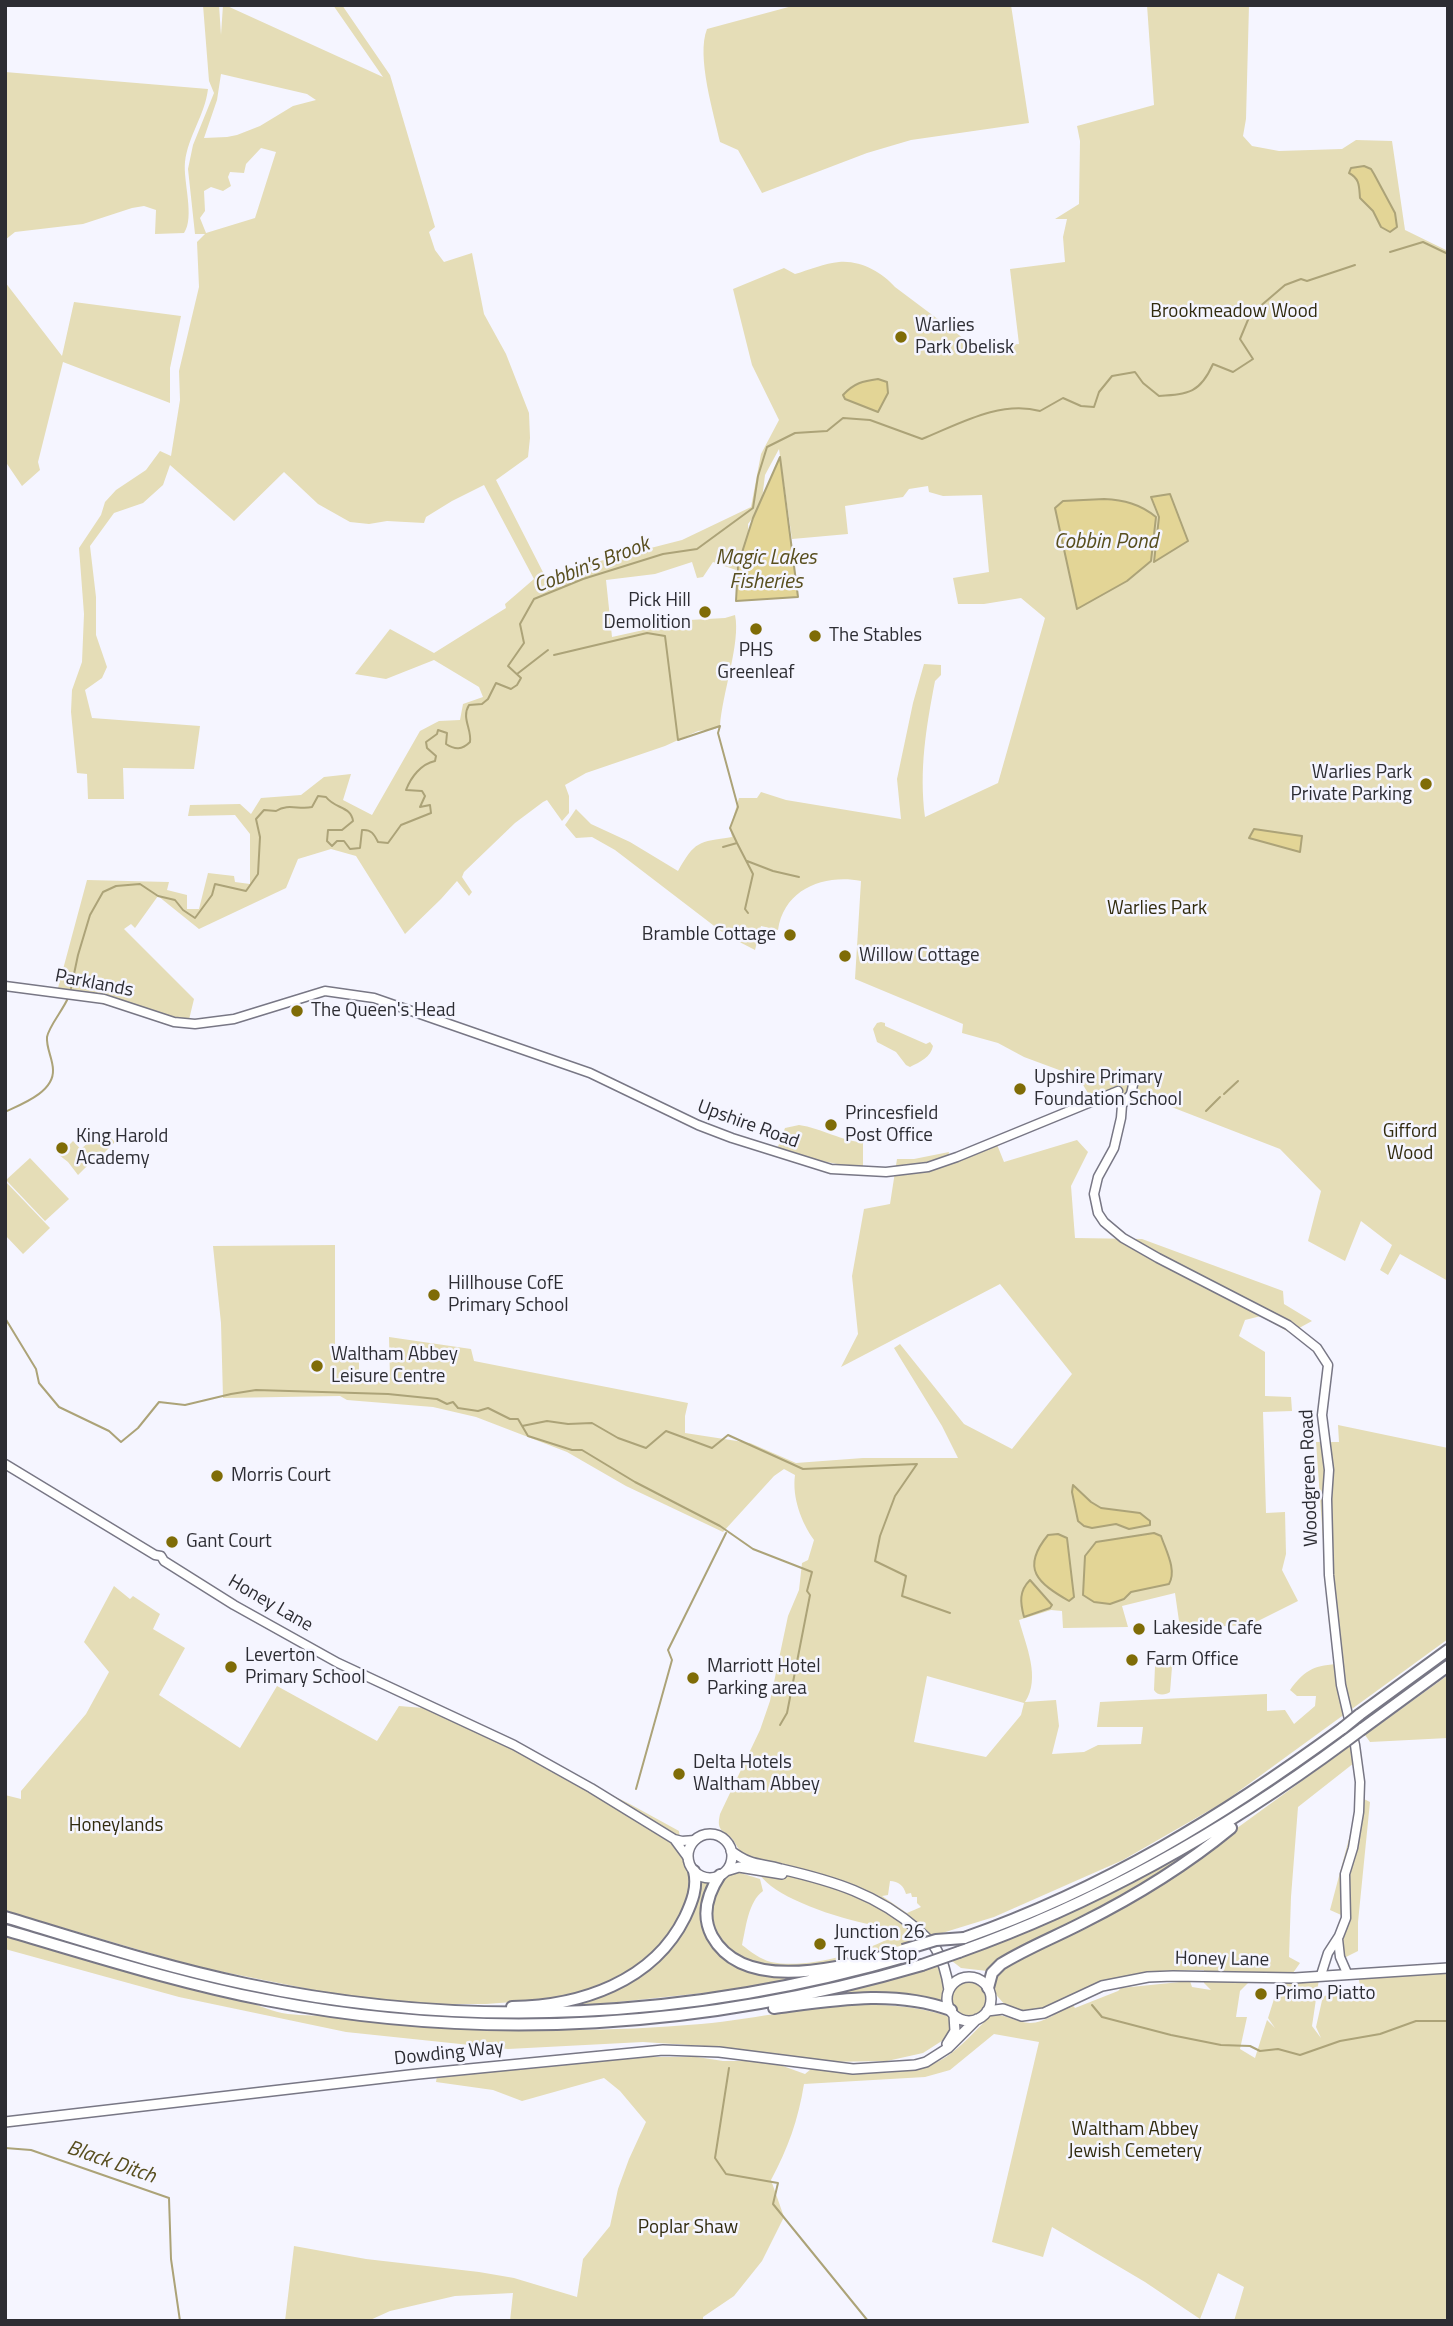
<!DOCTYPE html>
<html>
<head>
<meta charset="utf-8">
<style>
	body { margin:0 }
	#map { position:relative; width:1453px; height:2326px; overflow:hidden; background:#f5f5ff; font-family:"Titillium Web",sans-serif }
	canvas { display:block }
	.frame { position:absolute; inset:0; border:7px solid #2d2d33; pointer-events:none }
</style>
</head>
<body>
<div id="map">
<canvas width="1453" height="2326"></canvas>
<div class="frame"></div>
</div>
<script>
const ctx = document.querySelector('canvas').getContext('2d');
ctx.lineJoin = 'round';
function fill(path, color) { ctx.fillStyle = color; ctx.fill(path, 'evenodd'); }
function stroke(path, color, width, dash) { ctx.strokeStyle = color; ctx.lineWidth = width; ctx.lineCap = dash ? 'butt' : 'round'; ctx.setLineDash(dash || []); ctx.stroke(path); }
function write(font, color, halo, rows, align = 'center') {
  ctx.font = font + ' "Titillium Web",sans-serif'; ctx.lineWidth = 5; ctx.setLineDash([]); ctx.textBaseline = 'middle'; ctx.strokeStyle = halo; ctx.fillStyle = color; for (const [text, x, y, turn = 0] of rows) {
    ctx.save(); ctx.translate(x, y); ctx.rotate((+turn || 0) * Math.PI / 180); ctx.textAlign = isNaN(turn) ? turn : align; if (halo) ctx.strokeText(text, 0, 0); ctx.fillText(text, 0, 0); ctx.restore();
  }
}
const green = new Path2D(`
	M203 5H219L221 35 223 5H225L383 77 333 5H342L390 75 435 227 429 232 435 250 444 262 472 253 484 314 506 354 529 413 530 438 528 457 496 480 548 582 596 562 682 540 751 507 761 454 779 420 752 365 733 289 784 268 795 274C809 270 825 263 839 262 860 260 882 272 895 287L975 347 1019 344 1010 269 1065 262 1063 237 1067 219H1055L1079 204 1080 141 1077 126 1154 105 1147 5H1249L1246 119 1243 136 1252 146 1279 151 1342 149 1356 140 1392 141 1405 230 1448 251V1281L1400 1254 1388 1275 1380 1270 1392 1245 1361 1221 1345 1261 1308 1241 1321 1191 1280 1149 1156 1101 1122 1105 1113 1093 1093 1101 1078 1077 1024 1057 998 1043 962 1033 963 1024 855 979 861 881C824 874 784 889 778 930L761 926 755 950 726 935 615 850 592 837 576 838 565 825 576 809 591 824 630 842 678 871C695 841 698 842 732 837L730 828 739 798H757L761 792 786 800 901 819 897 779 913 703 924 664 941 665V675L935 681C926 728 919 770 925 817L998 783 1045 618 1021 598 984 604H958L953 578 989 572 982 495 943 496 929 492 928 486 909 489 903 497 845 506 848 534 792 539 779 449 765 475 761 507 748 524 749 542 736 570 713 562 703 577 697 578 692 562 655 574 606 580 612 637 684 621 685 623 689 620 725 618 735 615C741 642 722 694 720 726L715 729 698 731 665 746 586 773 565 785 569 796V813L562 821 547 800 543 802 515 823 464 872 462 877 472 892 469 896 457 881 441 899 405 934 356 856 331 849 298 859 286 888 199 929 158 896 135 928 131 924 124 929 194 999 187 1028 173 1026 144 1016 55 991 58 988 87 880 169 882 167 890 187 895V909H199L208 873 234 876 235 882 250 884V834L235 815 188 816 190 805 240 804 251 814 261 798 301 795 324 777 351 774 343 800 372 815 420 731 439 721 460 720 463 704 483 697 479 687 434 660 386 679 355 674 390 629 434 653 506 608 505 604 534 579 484 485 452 501 426 517 424 523 387 521 369 524 350 522 318 504 284 472 234 521 170 465 163 485 143 503 114 513 90 546 96 597V635L107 667 102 678 85 690 92 718 200 726 194 769 123 768 124 799H88L87 774 77 773 71 712 72 690 82 662 84 614 79 548 101 515 105 502 116 490 146 470 160 451 171 456 180 400 179 371 199 287 197 242 205 234H195L188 169 193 145 214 93 209 81ZM221 74 307 94 316 100 293 106 260 126 237 135 227 137 204 138 217 100ZM261 148 276 152 255 218 206 233 200 218 205 211 204 191 211 187 223 191 231 186 228 177 230 172 244 173 246 164Z
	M796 5H1011L1029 123 911 140 867 153 762 193 738 150 720 142C714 114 696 56 707 29Z
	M5 72 208 89C205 115 188 136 185 162 183 182 195 217 184 233L155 234 156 210 144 206 132 208 83 224 15 232 5 240Z
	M5 282 62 356 74 302 181 316 170 368V403L63 362 38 462 40 470 22 486 5 461Z
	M881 1022 885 1023V1026L926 1044 930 1042 933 1046C931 1057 920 1062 910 1067L906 1065 896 1052 877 1042 873 1029 877 1023Z
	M799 1125C821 1128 844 1142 863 1142V1169L776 1152 785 1128Z
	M103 1130 115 1142 96 1161 82 1148Z
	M1077 1140 1088 1152 1071 1186 1075 1238 1142 1239 1283 1291 1284 1304 1312 1321 1290 1333 1261 1316 1245 1320 1239 1336 1265 1352V1396L1291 1397 1292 1411 1263 1412 1266 1513 1285 1512 1286 1554 1282 1570 1298 1601 1250 1625 1180 1628 1175 1593 1122 1606 1128 1627 1063 1628 1062 1611 1051 1610 1019 1620C1026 1646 1041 1678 1025 1702L1056 1700 1059 1726 1052 1754 1084 1752 1098 1745 1141 1744 1143 1727H1097L1100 1702 1267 1694V1711L1285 1710 1294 1724 1315 1706 1316 1696H1297L1290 1690C1304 1671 1312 1666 1336 1664L1329 1623 1316 1442H1339L1338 1425 1448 1448V1639L1224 1802 1123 1860 994 1917 900 1946 835 1962 782 1968 765 1966 734 1953 722 1943 713 1930 711 1899 725 1875 734 1871 760 1879 763 1891C748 1902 746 1928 742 1945 751 1952 760 1959 771 1962 804 1969 856 1955 886 1940L884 1927C854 1923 795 1905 771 1886 761 1878 750 1864 742 1854 738 1849 736 1844 733 1840 723 1829 716 1832 720 1814L760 1730 770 1701 788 1616 799 1590 802 1563 808 1560 814 1540C801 1522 792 1497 795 1475L784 1469 774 1476 723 1532 626 1486 567 1452 476 1417 433 1407 347 1400 340 1396 223 1398 221 1323 213 1246 335 1245V1346L336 1350 359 1351V1377L390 1379 389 1337 471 1349 474 1361 688 1403 685 1416V1433L750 1443 796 1463 863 1458H958L942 1426 894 1348 900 1344 964 1424 1012 1449 1072 1374 1000 1284 841 1367 858 1334 852 1276 864 1209 890 1204 897 1159H914L949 1152 948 1159 996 1142 1004 1162ZM927 1676 1024 1703 1021 1715 986 1757 914 1742ZM890 1881C898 1881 904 1886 906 1894L911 1893 912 1897H917V1903L921 1907 907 1913 882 1896 888 1895Z
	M73 1141 92 1161 78 1175 68 1162 59 1155Z
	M30 1158 69 1199 45 1221 6 1180Z
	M5 1181 50 1228 23 1254 5 1235Z
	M114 1586 130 1599 133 1596 160 1614 153 1629 185 1648 159 1695 240 1748 277 1686 377 1741 399 1706 436 1709 628 1803 679 1831C682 1855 682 1877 711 1881 691 1919 704 1952 743 1968 748 1970 753 1973 758 1974 775 1976 795 1974 812 1974L751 1988 570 2007 566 1998 486 2004H428L344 1996 198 1967 5 1911V1795L21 1799V1791L86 1714 109 1672 84 1642Z
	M1158 1663H1169L1172 1667 1170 1692C1166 1695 1157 1696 1154 1690L1155 1666Z
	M1448 1675V1738L1370 1742 1365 1735Z
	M1350 1746 1354 1763 1298 1807 1291 1897 1289 1957 1300 1963 1293 1973 1256 1975 1240 1991 1236 2017H1247L1240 2049 1255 2058 1267 2020 1275 2028 1268 2018 1279 1983 1319 1979 1312 2026 1321 2038 1316 2027 1323 1996 1361 1992 1358 1974 1448 1972V2321H1234L1244 2287 1218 2273 1200 2319 1145 2282 1052 2227 1043 2257 992 2242 1039 2042 994 2034 950 2070 925 2077 804 2084C798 2121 788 2148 771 2180L784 2217 762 2261 734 2296 703 2317V2321H510L513 2293 455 2296 390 2311 368 2321H285L294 2246 366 2259 479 2272 514 2278 577 2297 583 2259 610 2226 618 2189 629 2159 646 2122 620 2091 604 2078 522 2101 493 2090 436 2082 437 2076 602 2058 651 2057H697L723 2061H769L805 2074 811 2069C851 2072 911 2080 946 2057 962 2046 976 2030 990 2016 1003 2012 1016 2023 1030 2023 1045 2023 1059 2011 1072 2004L1075 2008 1118 1991 1121 1988 1190 1981 1192 1987 1211 1990 1204 1983V1970C1182 1970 1156 1970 1134 1974 1120 1977 1106 1981 1092 1986 1065 1996 1024 2030 999 1998 990 1988 995 1979 1000 1969L1149 1892Z
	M1360 1797 1370 1802 1358 1922V1951L1342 1959 1340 1938 1348 1918 1330 1910Z
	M1175 1860 1177 1864 1082 1920 997 1960 987 1971 961 1968 952 1961C1028 1932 1103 1899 1175 1860Z
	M5 1935 242 1999C255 2004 268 2010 282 2013 298 2016 313 2015 329 2016 343 2016 358 2018 372 2020 481 2030 591 2034 701 2024 785 2016 863 1990 948 2016L950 2023 948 2037 923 2053 887 2061 821 2062 719 2047 643 2042 508 2049 346 2032 179 1997 5 1949Z
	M942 1964 945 1985 941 2001 901 1995 820 1998Z
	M952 1999a17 17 0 1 1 34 0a17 17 0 1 1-34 0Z`);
const water = new Path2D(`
	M1364 166 1371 169 1374 174 1395 213 1397 227 1390 232 1381 227 1373 211 1360 198C1359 186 1360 179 1349 173L1351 168Z
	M878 379 887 382 888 393 878 412 845 399 843 395C854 383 863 381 878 379Z
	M780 457 798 597 736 601 738 565 753 518Z
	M1170 494 1188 541 1154 562 1159 517 1151 497Z
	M1104 499C1124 500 1140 504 1156 517L1151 561 1127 581 1077 609 1055 508 1063 501Z
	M1254 829 1302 836 1300 852 1249 838Z
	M1073 1485 1091 1502 1101 1508 1140 1513 1150 1521V1525L1129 1529 1116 1524 1092 1528 1084 1526 1078 1521 1072 1492Z
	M1154 1533 1161 1536C1166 1551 1177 1570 1169 1584L1131 1592 1124 1599 1110 1604 1094 1602 1083 1595 1085 1556 1096 1542Z
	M1058 1534 1067 1538 1074 1597 1069 1601C1038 1583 1020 1569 1048 1535Z
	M1030 1580 1052 1605 1050 1608 1024 1617C1020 1602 1019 1591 1030 1580Z`);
const stream = new Path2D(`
	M1390 252 1423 242 1448 254
	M554 655 647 633 665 636 678 740 720 726 718 733 738 807 730 828 737 843 723 847
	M517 674 548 650
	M737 843 753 874 745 909 748 913
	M747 861 773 871 799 877
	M70 993 78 955 90 915 103 892 116 886 140 884 158 896 175 900 183 910 195 918 212 895 215 884 246 891 258 874 260 837 256 819 264 810 276 811C288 803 299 810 312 807L318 796 326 797C335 809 351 806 353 821L342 830H328L327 841 332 846 337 841H344L350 849 360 848 362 830C371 829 374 834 378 842L388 843 401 825 431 813 430 805 420 807 425 796 422 791 406 790C411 777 421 764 435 761L436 756 427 748 426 742 437 734 438 730 447 733 446 744C455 750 462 750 470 742 472 729 461 718 469 705L482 704 488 699 496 683 511 689 517 685 521 678 508 666 524 643 520 624 534 599 583 579 663 554 697 549 753 508 758 476 767 447 795 433 827 431 843 418 870 420 922 439C959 424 1000 400 1040 411L1063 398 1081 406 1094 407 1099 392 1112 376 1135 372 1143 383 1159 396C1189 394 1200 393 1213 364L1233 372 1253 359 1240 339 1250 315 1285 285 1301 279 1307 281 1355 265
	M1224 1094 1238 1081
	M1206 1111 1220 1097
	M5 1112C22 1104 54 1092 53 1070 53 1059 46 1048 47 1037 49 1026 63 1010 68 998
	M5 1318 36 1369 39 1383 59 1407 109 1431 121 1442 138 1428 159 1402 185 1405 231 1394 256 1390 388 1394 437 1399 447 1404 453 1402 458 1408 478 1411 488 1408 510 1419H518L528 1436 572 1450H582L635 1482 720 1526 753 1549 812 1572 807 1591 810 1595 787 1713 780 1725
	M522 1426 547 1421 568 1424 592 1423 618 1438 646 1448 666 1431 712 1448 728 1435 803 1469 917 1464 895 1496 880 1536 875 1561 906 1576 902 1596 950 1613
	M636 1789 672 1660 668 1650 726 1533
	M1092 2005 1102 2017 1171 2035 1221 2045 1250 2046 1260 2051 1278 2049 1300 2055 1340 2041 1380 2034 1416 2021H1448
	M729 2068 715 2158 726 2174 778 2183 773 2204 868 2321
	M5 2148 31 2150 169 2198 171 2259 180 2321`);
const secondary = new Path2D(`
	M5 986 104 999 174 1022 195 1024 234 1019 325 991 374 998 590 1073 698 1125 732 1138 831 1169 886 1172 928 1167 957 1157 1118 1091
	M1113 1093 1122 1105 1121 1118 1114 1148 1098 1177 1094 1194 1098 1213 1104 1222 1123 1238 1158 1258 1288 1325 1317 1348 1328 1365 1322 1415 1329 1470 1327 1499 1329 1575 1341 1685 1355 1745 1360 1782 1359 1812 1353 1848 1345 1874 1346 1918 1339 1936 1328 1953 1321 1975
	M1122 1105 1131 1094 1133 1085
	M5 1464 155 1555 161 1556 164 1561 234 1605 338 1663 514 1745 591 1788 674 1839 682 1841 695 1840
	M674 1839 688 1858
	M1338 1939 1340 1957 1347 1973`);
const primary = new Path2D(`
	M688 1856a22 22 0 1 1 44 0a22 22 0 1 1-44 0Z
	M731 1851C751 1866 759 1863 781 1869 833 1881 877 1894 918 1930 924 1936 932 1942 936 1949 944 1962 947 1976 949 1990
	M726 1871 739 1867 782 1874
	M947 1999a22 22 0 1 1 44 0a22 22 0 1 1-44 0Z
	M987 2011 1003 2009 1022 2016 1044 2013 1102 1986 1148 1977 1173 1976 1295 1978 1448 1968
	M947 2044 955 2031 954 2015
	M5 2122 418 2074 663 2050 719 2052 853 2069 915 2065 926 2062 948 2048 977 2019`);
const highway = new Path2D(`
	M1359 1715 1448 1650
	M1362 1729 1448 1666
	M720 1875C708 1893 701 1915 712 1936 744 1994 839 1967 889 1955
	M5 1917C85 1941 164 1967 246 1984 468 2031 694 2019 911 1955
	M5 1930C91 1955 178 1983 266 2000 485 2043 708 2028 922 1965
	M964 1938C1106 1888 1223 1816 1343 1728
	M959 1952C1100 1902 1226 1830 1346 1741
	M988 1988 992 1973 1001 1964C1027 1948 1055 1937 1082 1923 1134 1897 1186 1865 1231 1828
	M512 2007C580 2006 653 1982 685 1917 692 1902 698 1887 694 1871
	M774 2008C834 2000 893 1989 951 2010`);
const highwayBridge = new Path2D(`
	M1343 1728 1359 1715
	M1346 1741 1362 1729
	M903 1950 936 1940 964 1938
	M922 1965 959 1952`);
const markers = [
	[901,337,7,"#7f6c07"],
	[705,612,7,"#7f6c07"],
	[756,629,7,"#7f6c07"],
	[815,636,7,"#7f6c07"],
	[1426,784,7,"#7f6c07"],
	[790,935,7,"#7f6c07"],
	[845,956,7,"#7f6c07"],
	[297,1011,7,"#7f6c07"],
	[1020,1089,7,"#7f6c07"],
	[831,1125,7,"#7f6c07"],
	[62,1148,7,"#7f6c07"],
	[434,1295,7,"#7f6c07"],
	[317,1366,7,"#7f6c07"],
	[217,1476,7,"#7f6c07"],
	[172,1542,7,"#7f6c07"],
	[1139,1629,7,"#7f6c07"],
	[1132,1660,7,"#7f6c07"],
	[231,1667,7,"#7f6c07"],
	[693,1678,7,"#7f6c07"],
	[679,1774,7,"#7f6c07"],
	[820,1944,7,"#7f6c07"],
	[1261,1994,7,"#7f6c07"]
];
const parkNames = [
	["Brookmeadow Wood",1234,312],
	["Warlies Park",1157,909],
	["Gifford",1410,1132],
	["Wood",1410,1154],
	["Honeylands",116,1826],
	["Waltham Abbey",1135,2130],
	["Jewish Cemetery",1135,2152],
	["Poplar Shaw",688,2228]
];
const poiNames = [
	["Warlies",915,326],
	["Park Obelisk",915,348],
	["Pick Hill",691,601,"right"],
	["Demolition",691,623,"right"],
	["The Stables",829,636],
	["PHS",756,651,"center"],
	["Greenleaf",756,673,"center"],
	["Warlies Park",1412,773,"right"],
	["Private Parking",1412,795,"right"],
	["Bramble Cottage",776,935,"right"],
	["Willow Cottage",859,956],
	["The Queen's Head",311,1011],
	["Upshire Primary",1034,1078],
	["Foundation School",1034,1100],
	["Princesfield",845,1114],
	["Post Office",845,1136],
	["King Harold",76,1137],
	["Academy",76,1159],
	["Hillhouse CofE",448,1284],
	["Primary School",448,1306],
	["Waltham Abbey",331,1355],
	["Leisure Centre",331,1377],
	["Morris Court",231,1476],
	["Gant Court",186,1542],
	["Lakeside Cafe",1153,1629],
	["Leverton",245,1656],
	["Primary School",245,1678],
	["Farm Office",1146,1660],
	["Marriott Hotel",707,1667],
	["Parking area",707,1689],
	["Delta Hotels",693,1763],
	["Waltham Abbey",693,1785],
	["Junction 26",834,1933],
	["Truck Stop",834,1955],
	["Primo Piatto",1275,1994]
];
const streetNames = [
	["Parklands",94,984,11],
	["Upshire Road",748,1125,20],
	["Woodgreen Road",1310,1478,-92],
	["Honey Lane",270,1604,30],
	["Honey Lane",1222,1960,1],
	["Dowding Way",449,2054,-6]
];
const waterNames = [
	["Cobbin Pond",1106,543],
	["Magic Lakes",766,559],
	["Fisheries",766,583],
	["Cobbin's Brook",592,566,-21],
	["Black Ditch",111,2163,19]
];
fill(green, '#e5ddb7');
fill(water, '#e3d596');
stroke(water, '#aca378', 2);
stroke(stream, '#aca378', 2);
stroke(secondary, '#787785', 11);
stroke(primary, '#787785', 12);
stroke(highway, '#787785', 14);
stroke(secondary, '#fff', 8);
stroke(primary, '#fff', 9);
stroke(highway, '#fff', 10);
stroke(highwayBridge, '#787785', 14, []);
stroke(highwayBridge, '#fff', 10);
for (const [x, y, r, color] of markers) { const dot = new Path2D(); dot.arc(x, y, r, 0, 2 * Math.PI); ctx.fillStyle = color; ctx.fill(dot); stroke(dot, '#f5f5ff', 2.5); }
write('19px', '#312b0e', '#f5f5ff', parkNames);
write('19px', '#2d2d33', '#f5f5ff', poiNames, 'left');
write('19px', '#2d2d33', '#f5f5ff', streetNames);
write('italic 21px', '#584e1e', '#f5f5ff', waterNames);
</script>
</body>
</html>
